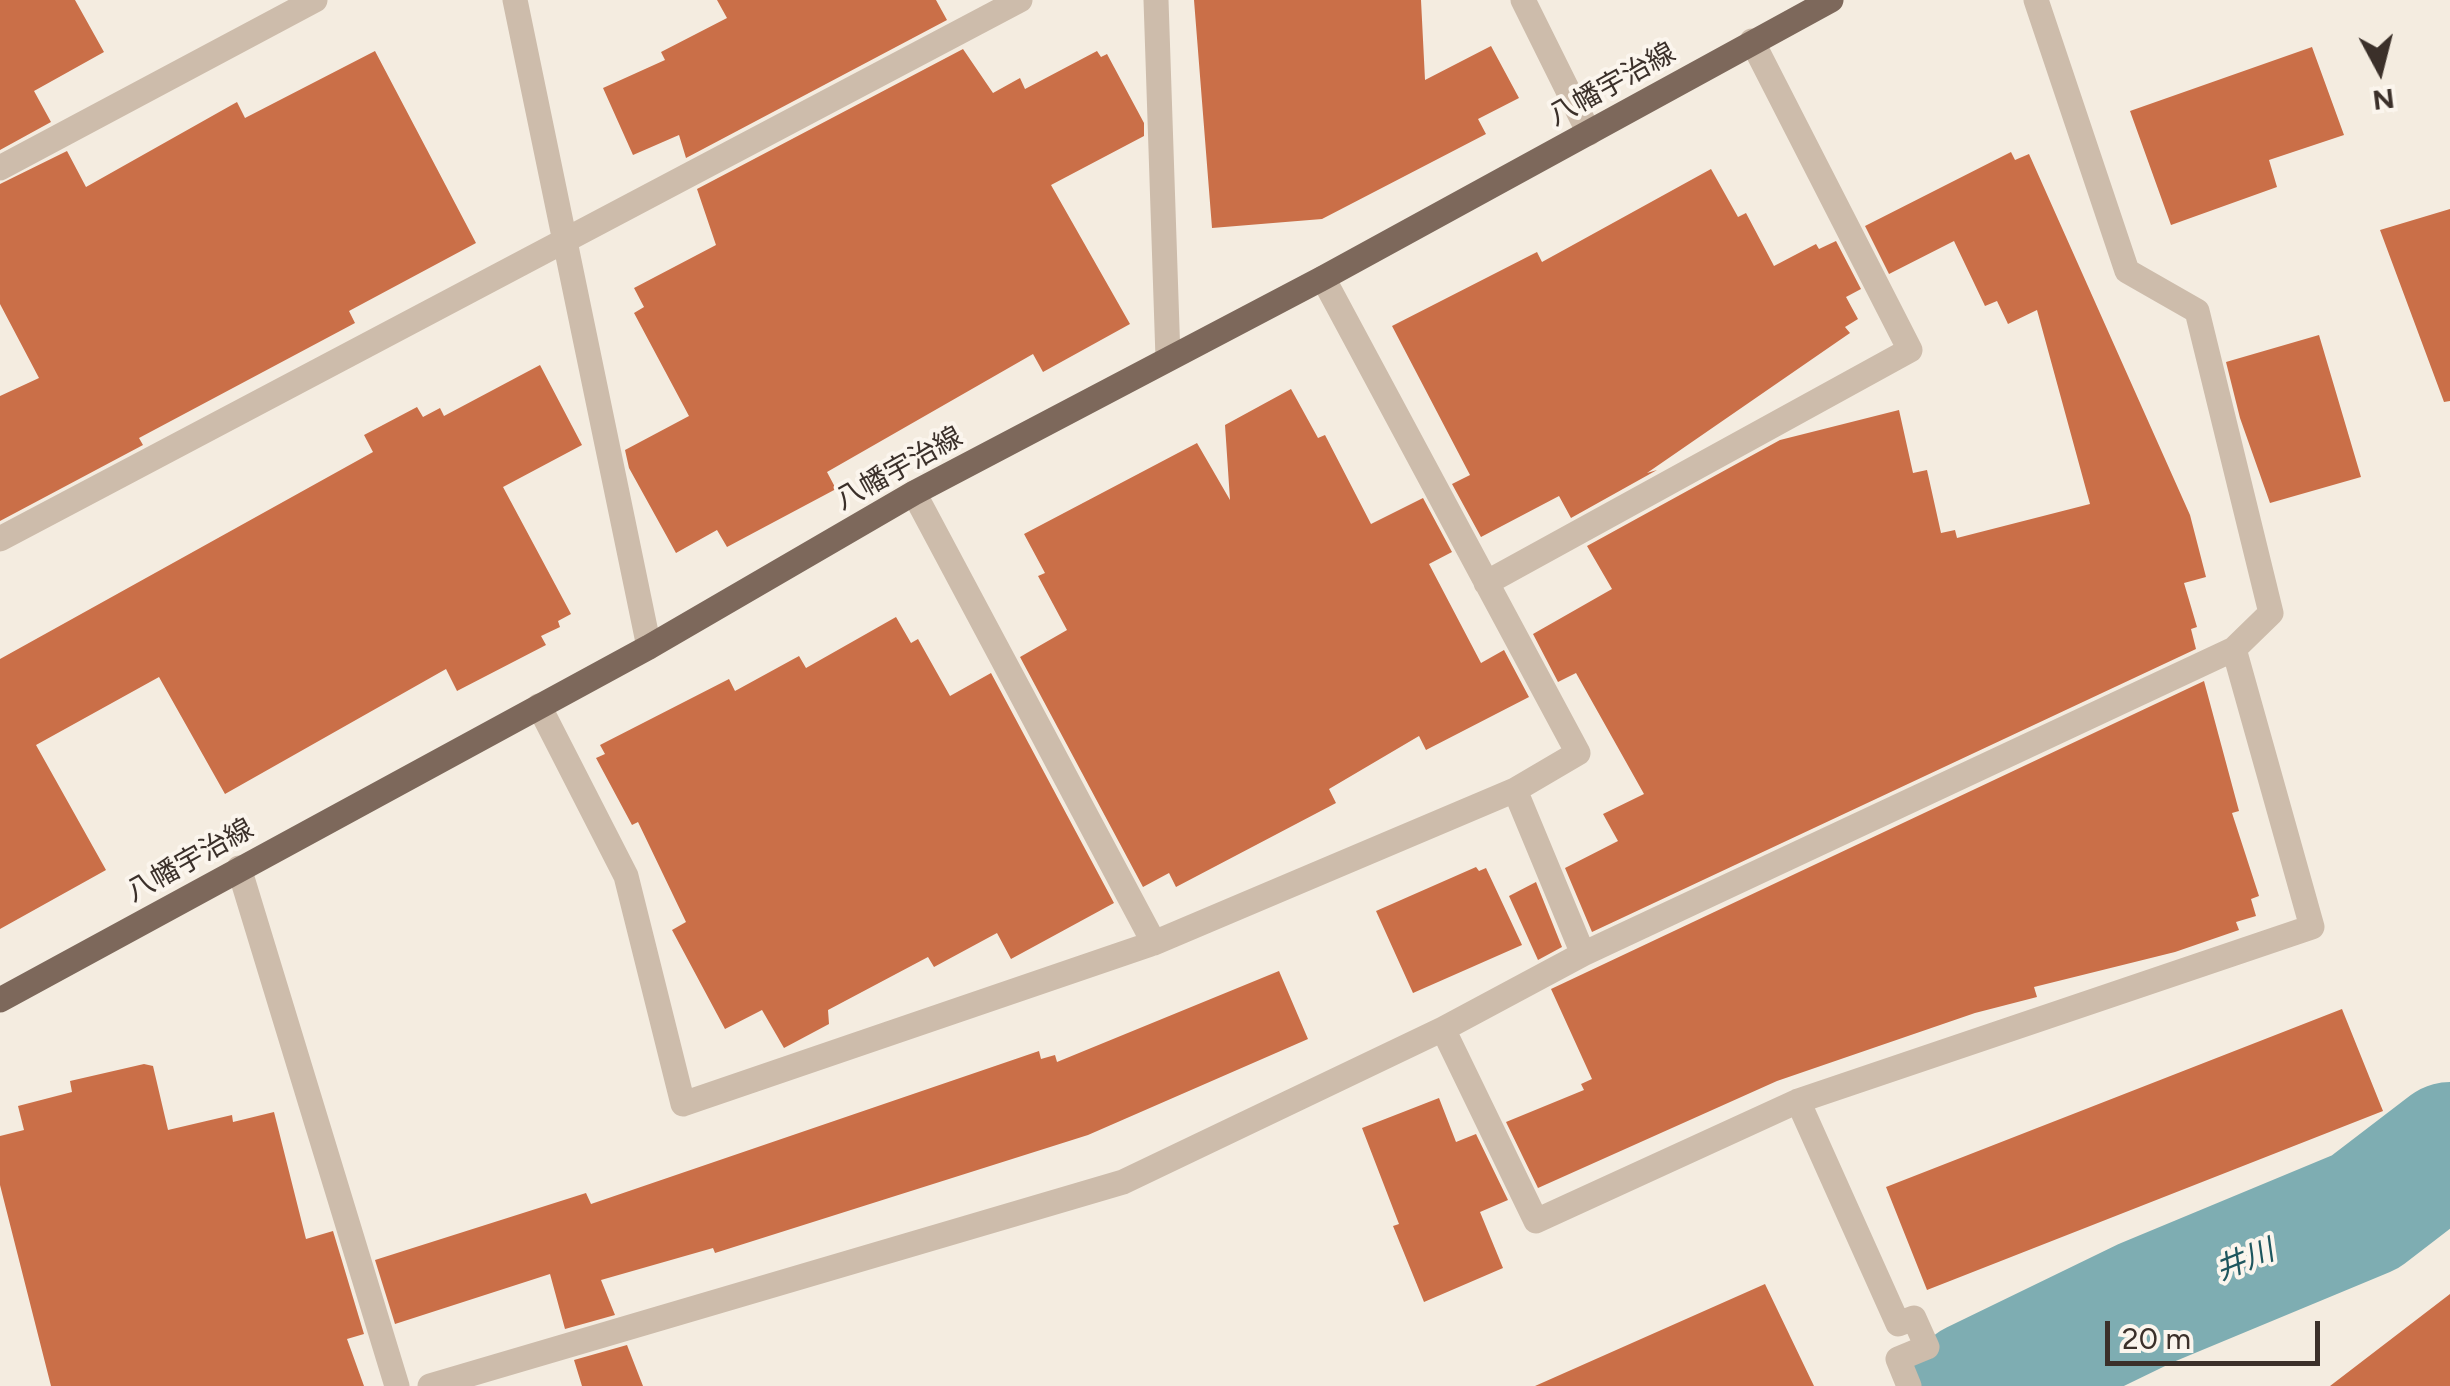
<!DOCTYPE html>
<html>
<head>
<meta charset="utf-8">
<style>
	body { margin:0 }
	#map { position:relative; width:2450px; height:1386px; overflow:hidden; background:#f4ece0; font-family:Figtree,sans-serif }
	canvas { display:block }
	.north { position:absolute; left:2330px; top:20px; width:100px; height:100px; -webkit-text-stroke:8px #fbf5ed; paint-order:stroke; rotate:173deg; font-size:28px; font-weight:700; line-height:40px; text-align:center; color:#3b302a }
	.north::after { content:''; display:block; margin:auto; width:35px; height:45px; background:#3b302a; clip-path:polygon(50% 0,100% 100%,50% 72%,0 100%) }
	.scale { position:absolute; left:2105px; top:1321px; width:215px; height:45px; box-sizing:border-box; border:5px solid #3b302a; border-top:0; padding-left:12px; font-size:30px; line-height:35px; white-space:nowrap; color:#3b302a; -webkit-text-stroke:8px #fbf5ed; paint-order:stroke }
</style>
</head>
<body>
<div id="map">
<canvas width="2450" height="1386"></canvas>
<div class="north">N</div>
<div class="scale">20 m</div>
</div>
<script>
const ctx = document.querySelector('canvas').getContext('2d');
ctx.lineJoin = 'round';
function stroke(path, color, width, dash) { ctx.strokeStyle = color; ctx.lineWidth = width; ctx.lineCap = dash ? 'butt' : 'round'; ctx.setLineDash(dash || []); ctx.stroke(path); }
function fill(path, color) { ctx.fillStyle = color; ctx.fill(path, 'evenodd'); }
function write(font, color, halo, rows, align = 'center') {
  ctx.font = font + ' Figtree,"Noto Sans JP",sans-serif'; ctx.lineWidth = 8; ctx.setLineDash([]); ctx.textBaseline = 'middle'; ctx.strokeStyle = halo; ctx.fillStyle = color; for (const [text, x, y, turn = 0] of rows) {
    ctx.save(); ctx.translate(x, y); ctx.rotate((+turn || 0) * Math.PI / 180); ctx.textAlign = isNaN(turn) ? turn : align; if (halo) ctx.strokeText(text, 0, 0); ctx.fillText(text, 0, 0); ctx.restore();
  }
}
const river = new Path2D(`
	M1975 1386 2146 1303 2365 1212 2450 1147`);
const building = new Path2D(`
	M0 0H75L104 52 34 91 51 122 0 150Z
	M717 0H936L947 20 686 158 679 135 633 155 603 88 665 60 661 52 727 18Z
	M1194 0H1421L1425 80 1491 46 1519 98 1478 119 1486 134 1322 219 1212 228Z
	M2312 47 2344 135 2269 160 2277 187 2171 225 2130 111Z
	M963 49 993 93 1020 78 1025 89 1097 51 1101 57 1107 54 1144 123V136L1051 185 1130 324 1043 372 1033 354 827 472 836 489 727 547 717 530 676 553 629 468 625 450 689 416 634 313 644 307 634 288 716 245 697 189Z
	M375 51 476 243 349 311 355 323 139 438 143 445 0 521V396L39 378 0 304V184L67 151 86 187 237 102 245 118Z
	M2011 152 2015 160 2029 154 2190 515 2206 577 2184 583 2197 627 2191 629 2196 649 1592 932 1565 868 1618 841 1603 814 1644 794 1576 673 1558 682 1533 634 1612 589 1587 546 1780 440 1899 410 1913 473 1927 470 1941 533 1955 530 1957 538 2090 504 2037 310 2008 324 1997 301 1985 306 1954 241 1889 274 1865 226Z
	M1711 169 1738 217 1746 213 1774 266 1816 244 1819 249 1836 241 1861 289 1846 297 1858 319 1845 327 1850 333 1647 473 1657 470 1571 518 1559 496 1481 537 1452 484 1470 475 1392 326 1537 252 1542 262Z
	M2450 209V401L2444 402 2380 230Z
	M2319 335 2361 477 2270 503 2240 418 2226 362Z
	M540 365 582 445 503 487 571 614 558 621 560 627 541 636 546 645 457 691 446 669 225 794 159 677 36 745 106 870 0 929V659L373 452 364 435 417 407 423 417 440 408 444 416Z
	M1291 389 1318 438 1325 435 1371 524 1423 498 1452 552 1429 564 1481 663 1504 650 1529 697 1426 750 1419 736 1329 789 1336 803 1176 887 1169 873 1143 887 1020 657 1067 630 1038 576 1045 573 1024 534 1197 443 1230 500 1225 425Z
	M896 617 911 643 918 639 950 696 991 673 1114 903 1011 959 997 933 934 967 928 957 828 1010 829 1024 784 1048 762 1010 725 1029 672 930 686 922 638 822 632 825 596 758 605 754 600 745 729 679 735 691 799 656 806 668Z
	M2204 681 2239 811 2232 813 2259 896 2251 899 2256 916 2236 922 2239 930 2175 952 2034 987 2037 997 1975 1013 1777 1081 1538 1188 1506 1122 1584 1090 1581 1084 1592 1079 1551 989Z
	M1476 867 1479 871 1486 868 1522 945 1413 993 1376 911Z
	M1536 882 1562 947 1538 960 1509 896Z
	M1279 971 1308 1039 1088 1135 715 1253 713 1248 601 1280 615 1315 565 1329 550 1274 395 1324 375 1260 586 1193 591 1204 1039 1051 1041 1059 1055 1055 1057 1062Z
	M2342 1009 2383 1111 1927 1290 1886 1187Z
	M144 1064 153 1066 168 1130 232 1115 233 1122 274 1112 306 1239 333 1231 364 1334 347 1339 364 1386H51L0 1185V1136L24 1130 18 1106 72 1092 70 1081Z
	M1439 1098 1456 1142 1476 1134 1508 1200 1480 1212 1503 1268 1424 1302 1393 1226 1399 1224 1362 1128Z
	M1765 1284 1814 1386H1535Z
	M2450 1294V1386H2330Z
	M627 1345 643 1386H582L574 1360Z`);
const street = new Path2D(`
	M515 0 649 647
	M1156 0 1168 358
	M1523 0 1589 133
	M0 168 315 0
	M1323 278 1578 753 1515 790 1583 954
	M914 493 1154 943
	M0 539 1020 0
	M1486 583 1910 350 1752 41
	M539 706 626 876 683 1104 1154 943 1515 790
	M239 868 397 1386
	M1443 1029 1536 1221 1798 1101 2312 927 2234 649
	M1798 1101 1898 1324 1914 1318 1927 1347 1898 1359 1909 1386
	M430 1386 1123 1182 1443 1029 1583 954 2234 649 2271 613 2197 311 2127 271 2036 0`);
const primary = new Path2D(`
	M0 1000 649 647 914 493 1323 278 1831 0`);
const streetNames = [
	["八幡宇治線",1612,85,-29],
	["八幡宇治線",899,469,-29],
	["八幡宇治線",190,861,-29]
];
const waterNames = [
	["井川",2245,1261,-22]
];
stroke(river, '#7eadb2', 130);
fill(building, '#ca6f48');
stroke(street, '#cdbcab', 25);
stroke(primary, '#7d685b', 25);
write('28px', '#3b302a', '#fbf5ed', streetNames);
write('italic 30px', '#1e565e', '#fbf5ed', waterNames);
</script>
</body>
</html>
